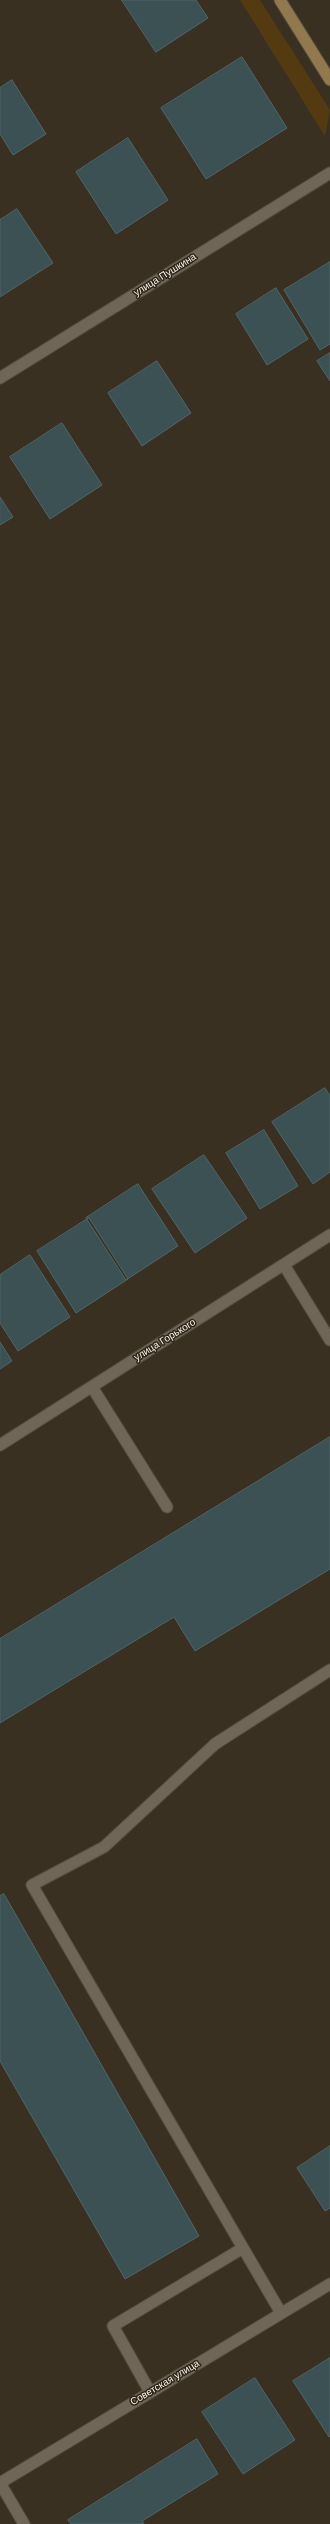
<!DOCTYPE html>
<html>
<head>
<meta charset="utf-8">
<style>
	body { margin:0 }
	canvas { display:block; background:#3a3022 }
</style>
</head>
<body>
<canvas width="330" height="2524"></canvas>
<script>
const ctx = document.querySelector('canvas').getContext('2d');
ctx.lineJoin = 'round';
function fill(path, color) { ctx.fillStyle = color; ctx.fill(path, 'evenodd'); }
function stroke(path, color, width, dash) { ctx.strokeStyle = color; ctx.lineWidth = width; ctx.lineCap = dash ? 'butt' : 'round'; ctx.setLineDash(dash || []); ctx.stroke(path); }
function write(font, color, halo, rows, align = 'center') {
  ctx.font = font + ' Arial,sans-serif'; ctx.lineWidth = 3; ctx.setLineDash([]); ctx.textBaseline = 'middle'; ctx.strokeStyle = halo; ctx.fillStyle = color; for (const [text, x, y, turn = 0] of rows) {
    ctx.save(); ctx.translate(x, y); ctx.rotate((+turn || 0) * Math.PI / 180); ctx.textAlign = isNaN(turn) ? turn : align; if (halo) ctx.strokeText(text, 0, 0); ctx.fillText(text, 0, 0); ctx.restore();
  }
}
const green = new Path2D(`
	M240 0H260L330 110 325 136Z`);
const building = new Path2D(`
	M122 0H196L208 18 156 52Z
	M242 57 287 128 206 179 161 108Z
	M12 80 46 134 13 155 0 134V88Z
	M128 138 168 200 116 234 76 172Z
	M17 209 53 263 0 297V220Z
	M330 262V344L320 350 284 290Z
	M276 288 308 339 267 365 236 314Z
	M330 353V381L317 361Z
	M157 361 191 413 142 446 108 393Z
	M62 423 102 485 50 519 10 457Z
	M0 497 13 517 0 525Z
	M325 1088 330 1096V1172L313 1184 272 1122Z
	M264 1130 298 1186 260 1209 226 1153Z
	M204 1155 247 1218 195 1253 152 1189Z
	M138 1184 178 1246 126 1280 86 1218Z
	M89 1218 128 1279 76 1313 37 1251Z
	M30 1255 70 1317 18 1351 0 1323V1275Z
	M0 1342 12 1361 0 1369Z
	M330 1437V1569L195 1651 174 1617 0 1723V1639Z
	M4 1894 199 2236 125 2279 0 2061V1896Z
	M330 2146V2208L325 2211 297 2168Z
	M330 2358V2436L329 2437 293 2381Z
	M255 2378 295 2440 243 2474 202 2412Z
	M197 2439 218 2474 142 2521 144 2524H71L68 2520Z`);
const service = new Path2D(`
	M284 1265 330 1340
	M92 1387 167 1507
	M243 2248 281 2313
	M150 2392 113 2326 243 2248 32 1885 104 1847 215 1744 330 1670`);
const minor = new Path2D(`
	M0 378 330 173
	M0 2483 330 2284
	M0 2483 24 2524`);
const tertiary = new Path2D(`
	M0 1445 330 1235`);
const secondary = new Path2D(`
	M280 0 330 80`);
const streetNames = [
	["улица Пушкина",165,275,-32],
	["улица Горького",165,1340,-32],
	["Советская улица",165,2383,-31]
];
fill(green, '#533a10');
fill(building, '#3c5154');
stroke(building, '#4f6569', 1);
stroke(service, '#554d41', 13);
stroke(minor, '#554d41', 13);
stroke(tertiary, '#554d41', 13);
stroke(secondary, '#554d41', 13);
stroke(service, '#706657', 11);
stroke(minor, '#706657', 11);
stroke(tertiary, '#706657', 11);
stroke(secondary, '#92784e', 11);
write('10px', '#faf4eb', '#2f2619', streetNames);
</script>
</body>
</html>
